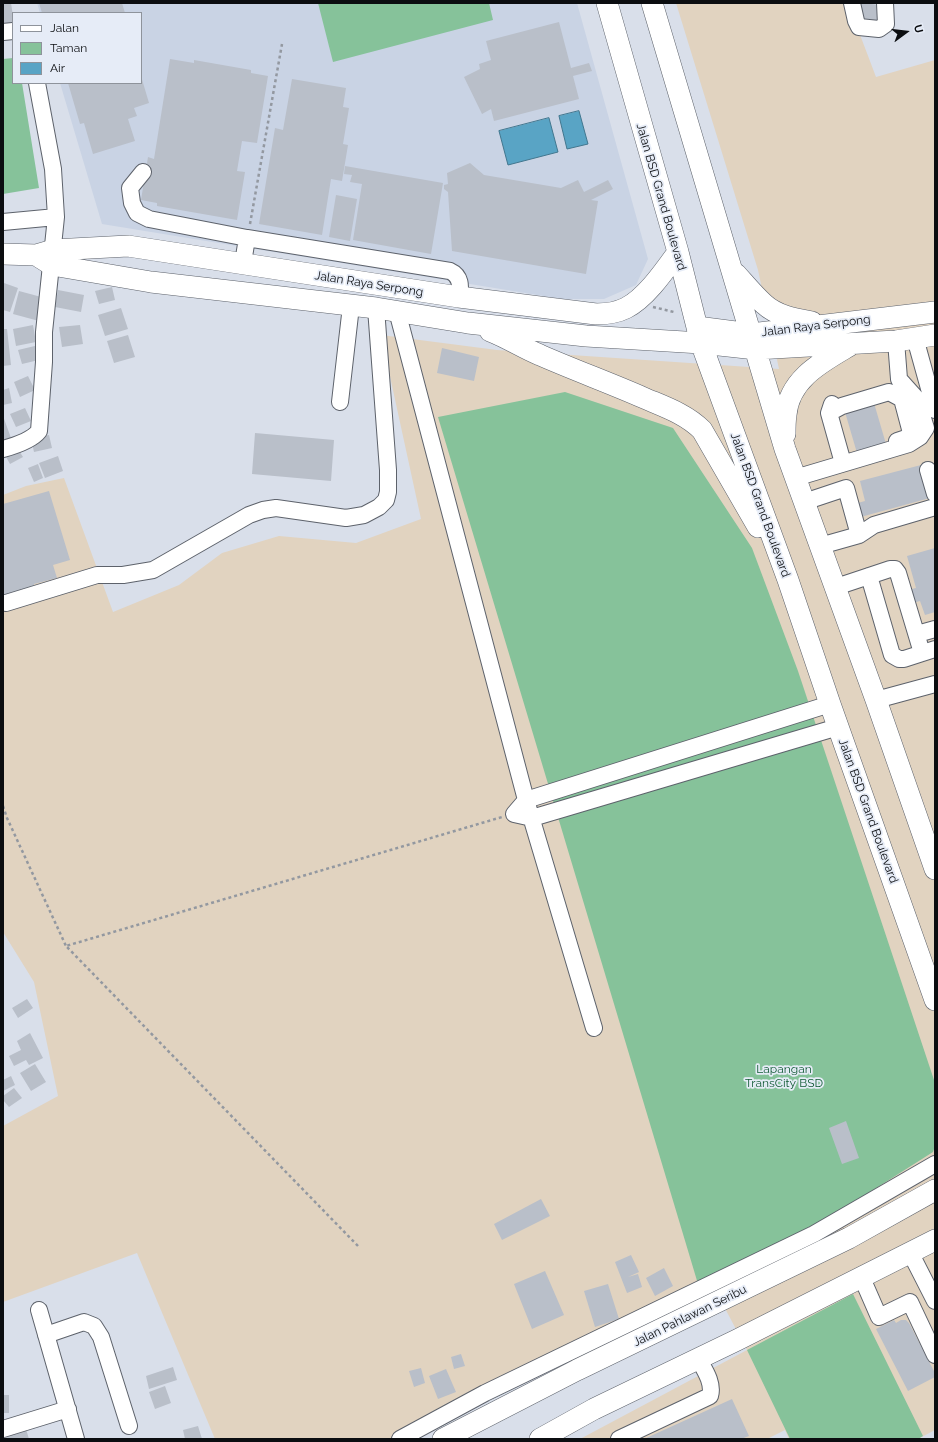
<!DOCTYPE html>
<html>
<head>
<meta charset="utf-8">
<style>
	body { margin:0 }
	#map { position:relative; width:938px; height:1442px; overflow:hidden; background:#d9dfea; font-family:Raleway,sans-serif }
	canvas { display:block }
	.frame { position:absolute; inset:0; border:4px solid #0b0d10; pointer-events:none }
	.legend { position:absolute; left:12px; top:12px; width:130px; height:72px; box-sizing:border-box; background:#e6ecf7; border:1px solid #8e939b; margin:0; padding:5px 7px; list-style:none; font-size:12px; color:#0b0d10 }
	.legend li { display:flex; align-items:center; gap:8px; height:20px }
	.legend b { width:20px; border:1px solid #8e939b }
	.north { position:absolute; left:886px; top:12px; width:40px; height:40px; -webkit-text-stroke:3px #e6ecf7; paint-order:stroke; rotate:75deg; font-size:11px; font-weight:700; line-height:16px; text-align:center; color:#0b0d10 }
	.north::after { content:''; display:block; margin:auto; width:14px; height:18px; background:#0b0d10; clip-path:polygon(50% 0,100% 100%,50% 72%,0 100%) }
</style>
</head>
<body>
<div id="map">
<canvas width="938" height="1442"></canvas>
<div class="frame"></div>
<ul class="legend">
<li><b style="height:5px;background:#fff"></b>Jalan</li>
<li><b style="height:11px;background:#86c29a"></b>Taman</li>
<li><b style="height:11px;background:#59a4c5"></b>Air</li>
</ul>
<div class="north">U</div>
</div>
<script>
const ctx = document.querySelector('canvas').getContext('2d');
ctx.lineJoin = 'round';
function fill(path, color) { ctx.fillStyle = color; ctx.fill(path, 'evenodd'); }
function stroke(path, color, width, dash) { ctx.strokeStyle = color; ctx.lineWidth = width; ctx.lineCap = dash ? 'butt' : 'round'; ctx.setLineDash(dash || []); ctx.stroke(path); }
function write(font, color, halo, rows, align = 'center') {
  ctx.font = font + ' Raleway,sans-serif'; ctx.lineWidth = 3.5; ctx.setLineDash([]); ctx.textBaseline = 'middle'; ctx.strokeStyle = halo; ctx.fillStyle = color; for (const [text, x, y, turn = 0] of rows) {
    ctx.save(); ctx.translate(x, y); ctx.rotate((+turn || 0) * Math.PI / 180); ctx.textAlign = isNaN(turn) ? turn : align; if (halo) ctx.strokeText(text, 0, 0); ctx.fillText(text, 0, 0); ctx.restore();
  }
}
const commercial = new Path2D(`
	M676 3H848L876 77 935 60V1430L918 1439H789L785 1430 767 1439H580L747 1350 710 1280 399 1439H215L137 1253 3 1302V1126L58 1096 34 982 3 932V495L26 486 64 478 113 612 179 585 222 553 279 536 356 543 421 519 381 335 497 350 779 369 758 270Z`);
const built = new Path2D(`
	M37 3H577L648 259 636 285 604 299H562L102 224 60 83H141V13H40Z`);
const green = new Path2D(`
	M318 3H489L493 20 333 62Z
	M13 58V83H22L39 188 3 194V59Z
	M565 392 673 428 752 548 798 671 935 1083V1146L933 1152 818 1225 698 1284 438 417Z
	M853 1294 923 1436 918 1439H790L747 1350Z`);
const water = new Path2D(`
	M579 111 588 144 567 149 559 116Z
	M549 118 558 152 508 165 499 131Z`);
const building = new Path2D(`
	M3 3H11L13 16V40L3 41Z
	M39 3H122L125 13H42Z
	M860 3H871V4L881 5 879 24 858 22Z
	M559 22 571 68 589 63 592 71 573 76 579 99 494 121 491 109 482 114 464 77 480 69 479 64 491 60 486 41Z
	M170 59 194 63V60L251 70V73L268 76 257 143 242 141 237 171 245 172 237 220 157 206V203L141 200 148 157 154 159Z
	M141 76 149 103 134 108 137 116 128 119 135 141 93 154 84 123 80 124 68 83H141Z
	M292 79 346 88 343 107 349 108 343 144 348 145 342 181 331 179 322 235 259 224 275 128 283 130Z
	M470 163 484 175 561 188 578 180 584 192 608 180 613 189 591 200 598 201 586 274 452 251 448 192 444 189V185L448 184 447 173Z
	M345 166 443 183 431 254 353 240 362 184 350 182 352 175 344 174Z
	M336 195 357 199 350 241 329 237Z
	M4 283 18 288 10 312 3 310Z
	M112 287 115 300 99 304 95 291Z
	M58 290 84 295 81 312 55 307Z
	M19 291 45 298 39 321 13 314Z
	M121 308 128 329 105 336 98 315Z
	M33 325 36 342 16 346 13 329Z
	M80 325 83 344 62 347 59 327Z
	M3 329H7L11 365 3 366Z
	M128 335 135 357 114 363 107 341Z
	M39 345 43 359 22 364 18 350Z
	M442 348 479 357 474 381 437 373Z
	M28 376 35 390 20 397 14 382Z
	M9 388 12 403 3 405V390Z
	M874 403 886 444 857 453 845 412Z
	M25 408 31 421 16 427 10 414Z
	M3 416 11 438 3 440Z
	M255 433 334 440 331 481 252 474Z
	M49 435 52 448 34 452 31 438Z
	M18 449 23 457 10 464 5 455Z
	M58 456 63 471 45 478 39 463Z
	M38 464 43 478 34 482 28 468Z
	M921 465 930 498 857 518 854 504 865 501 860 481Z
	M49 491 70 560 53 565 57 578 34 584 35 588 3 598V576H4L3 572V504Z
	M935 548V612L925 615 920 601 899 607 895 593 916 588 907 556Z
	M27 999 33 1008 18 1018 12 1008Z
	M30 1033 43 1058 29 1065 26 1060 14 1066 9 1056 21 1050 17 1041Z
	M35 1064 46 1082 31 1091 20 1073Z
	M11 1076 15 1085 3 1091V1080Z
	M14 1088 22 1098 9 1107 3 1100V1096Z
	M846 1121 859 1158 842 1164 829 1128Z
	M541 1199 550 1216 502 1240 494 1224Z
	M631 1255 639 1272 628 1277 638 1274 642 1287 627 1293 615 1262Z
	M664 1268 673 1286 655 1296 646 1278Z
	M545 1271 564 1315 532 1329 514 1284Z
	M608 1284 619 1319 595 1327 584 1291Z
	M894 1320 896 1323 901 1320H906L909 1323 935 1373V1377L908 1391 876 1329Z
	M461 1354 465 1366 454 1369 451 1357Z
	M173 1367 177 1380 149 1389 146 1376Z
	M421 1368 425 1383 414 1387 409 1371Z
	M446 1369 456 1392 438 1399 429 1376Z
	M165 1386 171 1403 155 1409 149 1392Z
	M3 1395H9V1413H3Z
	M732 1399 749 1436 741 1439H644Z
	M198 1426 202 1439H185L183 1430Z
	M26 1429 29 1439H3V1435Z`);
const path = new Path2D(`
	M250 224 282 44
	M653 307 674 312
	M3 806 7 818 66 946
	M358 1246 66 946 502 817`);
const minor = new Path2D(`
	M852 3 856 21 859 27 879 29 886 24 885 3
	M3 32 13 31
	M143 172 130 188 132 203 137 213 149 219 247 238
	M3 222 56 217
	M243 263 247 238 450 271C461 276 461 286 459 297
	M397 311 526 800 594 1028
	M915 338 935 410
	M896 341 899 379 903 388
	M340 402 351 306
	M832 404 829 413 843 463
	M829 413 842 406 889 392 902 399 911 433 906 438 897 441
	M3 449C14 446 32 440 39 431L44 362V332L56 217 53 169 37 83
	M928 470 935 494
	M795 478 909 444 920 437 926 428 917 399 899 379
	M804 502 846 488 859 535 820 546
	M859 535 874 525 935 507
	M869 576 892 655 899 659H904L935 649
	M836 587 890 569H895L898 573 922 653
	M6 603 97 575H123L153 570 249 515 263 510 276 508 346 518 364 515 379 507 386 500 388 492V470L376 308
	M917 634 935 629
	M876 700 935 684
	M830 704 526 800 514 814 532 818 838 727
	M910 1252 935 1301
	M862 1278 879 1317 910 1302 935 1355
	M39 1310 76 1439
	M46 1335 84 1322 94 1326 101 1337 129 1426
	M3 1429 68 1409
	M400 1439 485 1393 814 1234 935 1164
	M619 1439 710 1396C714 1383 704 1369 698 1358`);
const major = new Path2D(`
	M607 3 678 252 701 343 788 580 830 704 935 1000
	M652 3 785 449 876 700 935 869
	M3 254 36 255 53 250 128 246 459 297 596 314C606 314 616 313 626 308 646 298 665 270 678 252
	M36 255 52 265 151 282 376 308 468 323 586 336 701 343 756 349 896 341 935 335
	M736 274C745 284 754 295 764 304 777 316 795 319 812 322
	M697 327 751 334 935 312
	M490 331C508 338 523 348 540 355 574 370 610 383 644 398 665 407 686 414 702 430L758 527
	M785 434C785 427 785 421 786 415 789 379 822 362 849 346
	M443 1439 577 1370 849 1238 935 1190
	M540 1439 594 1409 737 1340 935 1240`);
const streetNames = [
	["Jalan BSD Grand Boulevard",661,197,74],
	["Jalan Raya Serpong",369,284,9],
	["Jalan Raya Serpong",816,326,-7],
	["Jalan BSD Grand Boulevard",760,505,70],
	["Jalan BSD Grand Boulevard",868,811,70],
	["Jalan Pahlawan Seribu",690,1316,-26]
];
const parkNames = [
	["Lapangan",784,1069],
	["TransCity BSD",784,1083]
];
fill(commercial, '#e1d3c0');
fill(built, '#c9d3e4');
fill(green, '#86c29a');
fill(water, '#59a4c5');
stroke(water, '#42778f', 1);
fill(building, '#b9bfc9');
stroke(minor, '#5d626b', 18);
stroke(major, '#5d626b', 22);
stroke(path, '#9398a0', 2.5, [3, 3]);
stroke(minor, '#fff', 16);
stroke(major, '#fff', 21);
write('12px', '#0b0d10', '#e6ecf7', streetNames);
write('12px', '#105a34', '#e6ecf7', parkNames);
</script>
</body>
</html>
